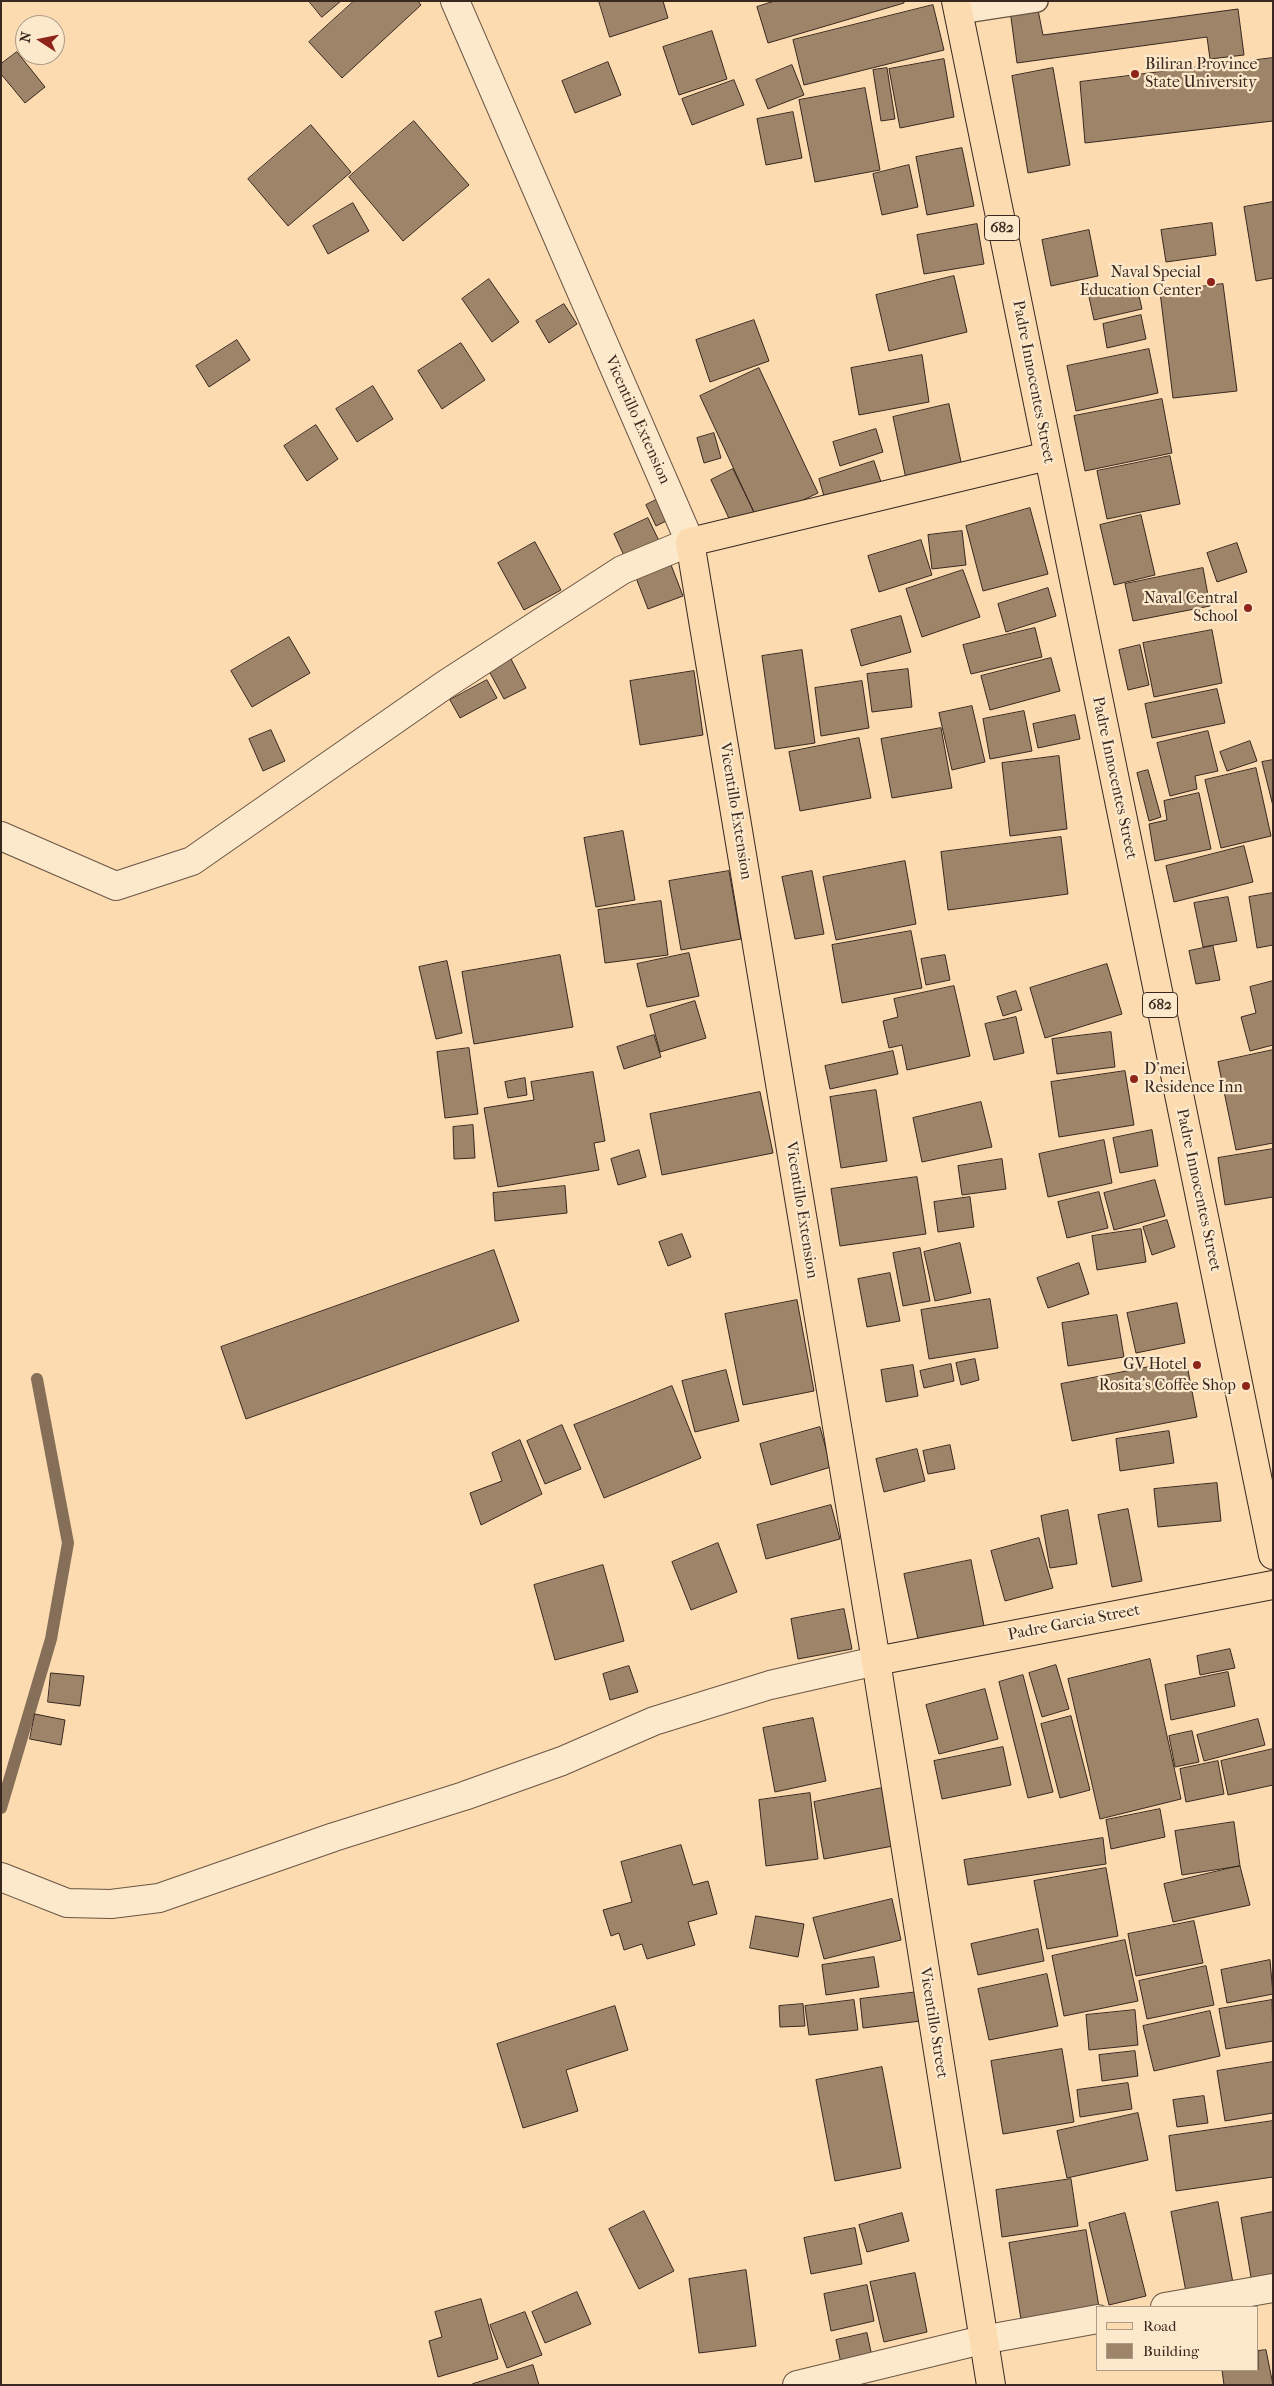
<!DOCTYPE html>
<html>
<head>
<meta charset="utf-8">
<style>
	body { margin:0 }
	#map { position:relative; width:1274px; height:2386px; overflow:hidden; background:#fbdbaf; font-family:"IM FELL French Canon",serif }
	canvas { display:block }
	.frame { position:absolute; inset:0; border:2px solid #392820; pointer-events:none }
	.legend { position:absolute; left:1096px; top:2306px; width:162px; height:65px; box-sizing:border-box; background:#fce8cb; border:1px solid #ae9b87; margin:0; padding:6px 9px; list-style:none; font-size:15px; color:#392820 }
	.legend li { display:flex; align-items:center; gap:10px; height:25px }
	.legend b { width:25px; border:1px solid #ae9b87 }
	.north { position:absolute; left:15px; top:15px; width:50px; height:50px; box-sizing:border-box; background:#fce8cb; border:1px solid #ae9b87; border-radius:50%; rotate:281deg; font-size:14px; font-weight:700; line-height:20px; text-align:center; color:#392820 }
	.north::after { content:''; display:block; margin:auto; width:18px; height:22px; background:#8f2418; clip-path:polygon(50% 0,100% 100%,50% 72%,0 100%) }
</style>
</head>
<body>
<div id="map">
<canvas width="1274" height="2386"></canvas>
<div class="frame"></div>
<ul class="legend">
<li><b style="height:6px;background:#fbdbaf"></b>Road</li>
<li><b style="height:14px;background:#9e856a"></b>Building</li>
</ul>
<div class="north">N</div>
</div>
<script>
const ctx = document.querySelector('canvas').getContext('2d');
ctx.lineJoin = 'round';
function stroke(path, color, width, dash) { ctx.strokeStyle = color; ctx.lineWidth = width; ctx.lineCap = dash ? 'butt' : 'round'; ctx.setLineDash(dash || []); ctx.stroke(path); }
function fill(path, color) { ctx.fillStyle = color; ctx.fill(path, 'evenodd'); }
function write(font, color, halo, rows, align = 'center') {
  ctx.font = font + ' "IM FELL French Canon",serif'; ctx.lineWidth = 4.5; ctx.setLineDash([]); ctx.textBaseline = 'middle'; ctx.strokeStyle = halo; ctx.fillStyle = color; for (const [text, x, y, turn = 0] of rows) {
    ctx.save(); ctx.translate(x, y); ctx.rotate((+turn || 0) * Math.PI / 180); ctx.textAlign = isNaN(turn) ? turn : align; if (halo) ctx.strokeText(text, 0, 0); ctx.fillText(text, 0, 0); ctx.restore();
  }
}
const stream = new Path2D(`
	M1 1808 51 1639 68 1543 37 1379`);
const building = new Path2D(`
	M309 1H341L322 17Z
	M354 1H418L421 5 342 78 309 42Z
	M599 1H663L668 18 610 37Z
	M775 1H904V3L768 43 757 7Z
	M933 5 944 50 804 85 793 40Z
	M1037 5 1043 35 1238 9 1244 55 1210 59 1207 37 1017 63 1010 10Z
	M712 31 727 79 679 95 663 47Z
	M17 52 45 87 25 103 1 74V64Z
	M1273 58V121L1085 143 1080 82Z
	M944 59 954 117 900 128 889 69Z
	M608 62 621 95 575 113 562 81Z
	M792 65 804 95 768 109 756 80Z
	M887 68 895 119 881 121 873 70Z
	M1053 68 1070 165 1028 173 1012 76Z
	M734 80 744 105 692 125 682 99Z
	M865 88 880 170 815 182 799 100Z
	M793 112 802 158 766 165 757 119Z
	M414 121 469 185 403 241 349 177Z
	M311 125 351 172 288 226 248 179Z
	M962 148 974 206 927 215 916 157Z
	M909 165 918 207 882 215 873 174Z
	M1273 202V278L1256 281 1244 207Z
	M353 203 369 231 328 254 313 226Z
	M1212 223 1216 255 1166 262 1161 230Z
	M977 224 984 264 924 274 917 235Z
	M1089 230 1098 276 1051 286 1042 240Z
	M954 276 967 332 889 351 876 295Z
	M489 279 519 322 492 342 462 299Z
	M1223 284 1237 391 1173 398 1160 292Z
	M1137 287 1142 309 1094 320 1089 297Z
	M564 304 577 324 549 343 536 321Z
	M1141 315 1146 339 1107 348 1103 324Z
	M754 320 769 361 710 382 696 340Z
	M237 340 250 360 209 387 196 366Z
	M461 343 485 380 442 409 418 371Z
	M1149 349 1158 393 1076 411 1067 366Z
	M922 355 929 402 859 415 851 368Z
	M759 368 818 493 758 521 700 396Z
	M373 386 393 419 357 442 336 409Z
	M1162 399 1172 453 1085 471 1074 416Z
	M949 404 962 467 906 479 893 417Z
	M316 425 338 459 307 481 284 446Z
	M876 429 883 452 840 466 833 442Z
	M714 433 721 458 704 463 697 438Z
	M1170 456 1180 504 1107 519 1097 471Z
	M874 461 882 485 826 503 819 479Z
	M733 469 756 516 733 527 711 480Z
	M664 496 674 517 656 526 646 505Z
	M1030 508 1048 574 983 591 966 526Z
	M1141 515 1155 575 1114 585 1100 525Z
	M648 518 661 545 627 562 614 534Z
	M962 531 966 565 932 569 928 535Z
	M921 540 932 575 879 592 868 556Z
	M535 542 561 590 524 610 498 563Z
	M1237 543 1247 572 1217 582 1207 553Z
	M668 557 683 596 648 609 633 570Z
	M1203 568 1210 606 1133 621 1125 584Z
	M963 570 980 617 922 637 906 589Z
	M1048 588 1056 616 1006 632 998 604Z
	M901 616 911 652 861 666 851 630Z
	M1035 628 1042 657 971 674 963 645Z
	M1212 630 1222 683 1154 697 1143 643Z
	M289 637 310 673 252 707 231 671Z
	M1140 645 1149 685 1128 690 1119 650Z
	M802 650 815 743 775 749 762 656Z
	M1051 658 1060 691 990 710 981 676Z
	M511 659 526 688 504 699 489 671Z
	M908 669 912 707 872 712 867 674Z
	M694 671 703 735 640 745 630 681Z
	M487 680 497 698 460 718 450 700Z
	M862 681 869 728 821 736 815 688Z
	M1217 689 1225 723 1152 738 1145 704Z
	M972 706 985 762 952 770 939 713Z
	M1024 711 1032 751 990 759 983 719Z
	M1075 715 1080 739 1038 748 1033 724Z
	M941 728 952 788 892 798 881 739Z
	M271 730 285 761 263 771 249 739Z
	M1208 731 1218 771 1195 776 1197 789 1170 796 1157 743Z
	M859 738 871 798 800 811 789 752Z
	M1250 741 1257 761 1227 771 1220 752Z
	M1059 756 1067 829 1010 836 1002 763Z
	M1273 760V806L1262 762Z
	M1256 768 1271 836 1221 848 1205 780Z
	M1148 770 1161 817 1149 821 1137 773Z
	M1199 793 1211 849 1155 861 1149 824 1167 820 1164 801Z
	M623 831 635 900 596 907 584 838Z
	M1061 837 1068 894 948 910 941 852Z
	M1244 846 1253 882 1174 902 1166 866Z
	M905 861 916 924 836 940 823 877Z
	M729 871 741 939 681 950 669 881Z
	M812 871 824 934 795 939 782 877Z
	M1273 893V945L1257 948 1249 897Z
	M1228 897 1237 941 1203 947 1194 903Z
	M661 901 668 955 605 963 598 910Z
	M911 931 922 988 842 1003 832 945Z
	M1213 946 1220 980 1196 984 1189 951Z
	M689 953 699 996 647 1007 637 964Z
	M560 955 573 1027 474 1044 462 972Z
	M945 955 950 980 926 985 921 959Z
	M447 961 462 1033 436 1039 419 967Z
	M1107 964 1122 1014 1045 1038 1030 988Z
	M1273 981V1045L1250 1051 1241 1017 1256 1013 1250 987Z
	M954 986 970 1056 907 1070 902 1045 889 1048 883 1021 898 1017 894 999Z
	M1016 991 1022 1010 1003 1016 997 997Z
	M695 1001 706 1038 660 1052 650 1015Z
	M1016 1017 1024 1053 994 1060 985 1024Z
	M1111 1032 1115 1067 1057 1074 1052 1039Z
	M654 1035 661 1057 624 1069 617 1047Z
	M469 1048 478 1114 445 1118 437 1052Z
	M1273 1050V1143L1236 1150 1218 1062Z
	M893 1051 898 1074 830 1089 825 1066Z
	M1125 1071 1134 1125 1059 1137 1051 1082Z
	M593 1072 605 1141 594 1143 599 1170 498 1187 484 1108 534 1100 531 1082Z
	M525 1078 527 1095 508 1098 505 1082Z
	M876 1090 887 1161 841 1168 830 1097Z
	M760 1092 773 1153 662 1175 650 1114Z
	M981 1102 992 1147 922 1162 913 1118Z
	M473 1125 475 1158 454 1159 453 1127Z
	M1152 1130 1158 1166 1120 1173 1113 1138Z
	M1104 1140 1112 1183 1048 1197 1039 1154Z
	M1273 1149V1197L1225 1205 1218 1158Z
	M639 1150 646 1177 618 1185 611 1159Z
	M1002 1159 1006 1189 962 1195 958 1166Z
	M917 1177 926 1234 840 1246 831 1189Z
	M1155 1180 1165 1216 1114 1230 1104 1193Z
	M565 1186 567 1213 495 1221 493 1193Z
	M1099 1192 1108 1228 1067 1238 1058 1202Z
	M970 1197 974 1227 938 1232 934 1202Z
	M1167 1220 1175 1247 1152 1255 1143 1227Z
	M1141 1229 1146 1262 1097 1270 1092 1236Z
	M682 1234 691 1257 668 1266 659 1242Z
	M960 1243 971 1293 935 1301 924 1252Z
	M920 1248 930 1301 903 1306 893 1253Z
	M494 1250 519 1321 246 1419 221 1347Z
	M1079 1263 1089 1294 1048 1308 1037 1278Z
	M890 1273 900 1321 867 1327 858 1279Z
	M990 1299 998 1348 929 1359 921 1310Z
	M797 1300 814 1391 743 1405 725 1314Z
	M1177 1303 1185 1343 1136 1353 1127 1313Z
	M1117 1315 1124 1357 1068 1366 1062 1323Z
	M975 1359 979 1380 961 1385 956 1363Z
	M1186 1360 1197 1417 1072 1441 1061 1384Z
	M951 1364 954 1381 924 1388 920 1371Z
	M913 1365 918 1396 886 1402 881 1370Z
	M726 1370 739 1421 695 1432 682 1381Z
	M672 1386 701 1458 604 1498 574 1425Z
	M562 1425 581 1469 545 1484 527 1441Z
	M820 1427 831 1467 771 1485 760 1444Z
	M1169 1431 1174 1463 1120 1471 1116 1439Z
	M520 1440 542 1494 481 1525 470 1493 502 1481 492 1453Z
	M950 1445 955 1469 928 1474 923 1451Z
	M917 1449 925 1481 884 1492 876 1459Z
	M1217 1483 1221 1521 1158 1527 1154 1489Z
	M831 1505 840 1539 766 1559 757 1525Z
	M1128 1509 1142 1581 1112 1587 1098 1515Z
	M1068 1510 1077 1564 1050 1568 1041 1516Z
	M1039 1538 1053 1588 1005 1601 991 1551Z
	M718 1543 737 1592 691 1610 672 1562Z
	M971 1560 985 1631 919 1644 904 1574Z
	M603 1565 624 1641 555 1660 534 1585Z
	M844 1609 852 1649 798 1659 791 1619Z
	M1230 1649 1235 1668 1200 1675 1197 1656Z
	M1150 1659 1181 1799 1100 1819 1068 1679Z
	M1056 1665 1069 1709 1042 1717 1029 1673Z
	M629 1666 638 1692 610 1700 603 1674Z
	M1228 1672 1235 1706 1171 1720 1165 1685Z
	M51 1673 84 1676 80 1706 48 1702Z
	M1023 1675 1053 1792 1028 1798 999 1682Z
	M985 1689 998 1739 939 1754 926 1705Z
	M35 1714 65 1720 61 1745 30 1739Z
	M1071 1716 1090 1790 1060 1798 1041 1724Z
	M813 1718 826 1781 775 1792 763 1728Z
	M1258 1719 1265 1745 1204 1761 1197 1735Z
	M1192 1731 1199 1762 1175 1767 1169 1736Z
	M1003 1747 1011 1785 942 1799 934 1761Z
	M1273 1749V1785L1228 1795 1221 1761Z
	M1218 1761 1224 1794 1186 1802 1180 1769Z
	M882 1788 893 1846 824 1859 814 1802Z
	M810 1793 818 1859 766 1866 759 1800Z
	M1160 1809 1165 1837 1111 1849 1106 1820Z
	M1234 1822 1240 1866 1182 1875 1175 1831Z
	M1103 1838 1106 1864 968 1885 964 1860Z
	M681 1845 693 1885 708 1881 717 1914 688 1922 695 1945 647 1959 642 1944 624 1950 619 1933 611 1936 603 1910 632 1902 621 1862Z
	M1240 1866 1250 1905 1173 1922 1164 1884Z
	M1106 1868 1118 1936 1047 1949 1034 1881Z
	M892 1899 901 1940 824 1959 813 1918Z
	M756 1916 804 1924 798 1957 750 1948Z
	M1194 1921 1203 1963 1136 1976 1128 1934Z
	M1038 1929 1044 1961 978 1975 971 1944Z
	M1125 1940 1138 2001 1064 2016 1052 1956Z
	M874 1957 879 1987 826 1995 822 1965Z
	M1270 1960 1273 1994 1227 2003 1221 1970Z
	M1206 1966 1214 2005 1147 2019 1139 1981Z
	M1047 1974 1058 2026 989 2040 978 1989Z
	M918 1992 921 2021 863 2028 860 1999Z
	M854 2000 858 2030 809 2035 805 2006Z
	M1272 2000 1273 2041 1226 2049 1219 2009Z
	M803 2004 805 2026 780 2027 779 2006Z
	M615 2006 628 2050 566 2070 578 2111 523 2128 497 2044Z
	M1135 2010 1138 2045 1089 2050 1086 2015Z
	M1210 2011 1220 2056 1154 2071 1143 2026Z
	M1062 2049 1074 2122 1003 2134 991 2061Z
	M1135 2051 1138 2076 1102 2081 1099 2055Z
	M1273 2062V2113L1225 2121 1217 2071Z
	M882 2067 901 2168 835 2181 816 2080Z
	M1128 2083 1132 2109 1080 2117 1077 2090Z
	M1204 2096 1208 2123 1177 2127 1173 2100Z
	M1138 2113 1148 2160 1067 2178 1057 2131Z
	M1273 2121V2177L1176 2191 1169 2136Z
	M1071 2179 1078 2226 1002 2237 996 2190Z
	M1218 2202 1233 2283 1186 2292 1171 2212Z
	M644 2211 674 2271 639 2289 609 2229Z
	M1273 2212V2279L1252 2283 1241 2218Z
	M902 2213 909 2241 867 2252 859 2225Z
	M1125 2213 1146 2296 1109 2305 1089 2223Z
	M855 2228 862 2264 811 2274 804 2238Z
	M1086 2230 1099 2307 1022 2326 1009 2243Z
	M746 2270 756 2346 699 2353 689 2279Z
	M915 2273 927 2332 884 2342 870 2282Z
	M867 2285 874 2321 831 2331 824 2294Z
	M577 2292 591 2324 545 2343 532 2312Z
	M481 2299 498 2359 438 2377 429 2341 442 2337 435 2312Z
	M525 2312 542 2355 507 2368 490 2325Z
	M867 2333 873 2361 842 2368 836 2340Z
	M1266 2350 1273 2385H1224L1222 2370H1258V2351Z
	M533 2365 539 2385H474L473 2384Z`);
const lane = new Path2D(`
	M959 13 1037 1`);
const street = new Path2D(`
	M1 836 116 886 192 861 446 684 622 570 690 542 455 1
	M1 1877 67 1903 111 1904 159 1898 334 1837 464 1796 562 1761 654 1721 770 1685 876 1661
	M1165 2307 1273 2288
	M797 2385 982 2340 1098 2319`);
const primary = new Path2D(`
	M956 1 1273 1555
	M876 1661 1273 1585
	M991 2385 876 1661 690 542 1048 456`);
const markers = [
	[1135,74,5,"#8f2418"],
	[1211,282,5,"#8f2418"],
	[1248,608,5,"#8f2418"],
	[1134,1079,5,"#8f2418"],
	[1197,1365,5,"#8f2418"],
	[1246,1386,5,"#8f2418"]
];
const shields = [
	[1002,228,35],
	[1160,1005,35]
];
const shieldNames = [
	["682",1002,228],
	["682",1160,1005]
];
const poiNames = [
	["Biliran Province",1145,65,"left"],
	["State University",1145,83,"left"],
	["Naval Special",1201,273],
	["Education Center",1201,291],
	["Naval Central",1238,599],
	["School",1238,617],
	["D'mei",1144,1070,"left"],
	["Residence Inn",1144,1088,"left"],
	["GV Hotel",1187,1365],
	["Rosita's Coffee Shop",1236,1386]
];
const streetNames = [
	["Padre Innocentes Street",1033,382,79],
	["Vicentillo Extension",637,420,66],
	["Padre Innocentes Street",1114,778,78],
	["Vicentillo Extension",735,811,81],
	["Padre Innocentes Street",1198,1190,78],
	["Vicentillo Extension",801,1210,81],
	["Padre Garcia Street",1074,1623,-11],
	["Vicentillo Street",933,2023,81]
];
stroke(stream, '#866f58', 12);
fill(building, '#9e856a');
stroke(building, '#392820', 1);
stroke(lane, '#6a5544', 24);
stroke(street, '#6a5544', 30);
stroke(primary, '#392820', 30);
stroke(lane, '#fce8cb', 21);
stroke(street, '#fce8cb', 28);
stroke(primary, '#fbdbaf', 28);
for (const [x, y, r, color] of markers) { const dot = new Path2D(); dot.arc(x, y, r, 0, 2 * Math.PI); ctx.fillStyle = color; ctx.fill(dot); stroke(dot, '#fce8cb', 2); }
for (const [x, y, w] of shields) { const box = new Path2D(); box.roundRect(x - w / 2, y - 12.5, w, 25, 4); ctx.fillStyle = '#fce8cb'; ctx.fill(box); stroke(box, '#392820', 1); }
write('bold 15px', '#392820', null, shieldNames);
write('16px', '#392820', '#fce8cb', poiNames, 'right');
write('16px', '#392820', '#fce8cb', streetNames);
</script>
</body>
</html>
